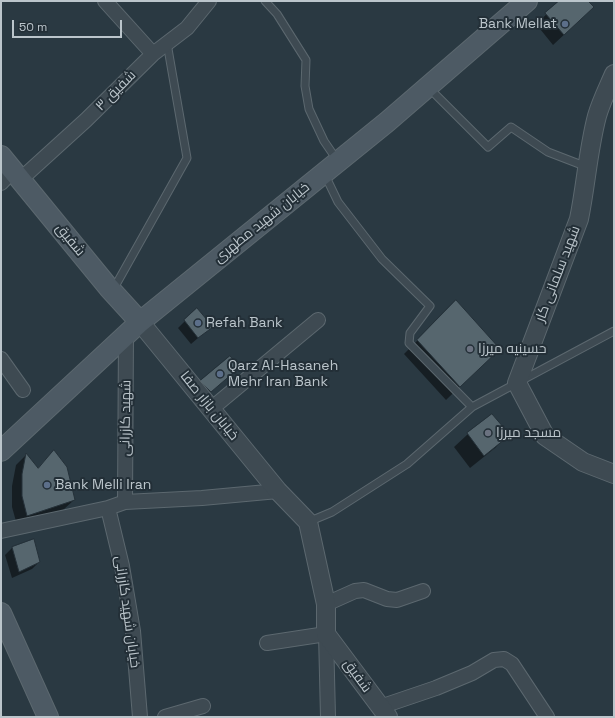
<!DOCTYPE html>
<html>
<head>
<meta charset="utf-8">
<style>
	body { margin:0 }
	#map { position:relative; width:615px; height:718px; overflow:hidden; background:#2a3942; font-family:"Space Grotesk",sans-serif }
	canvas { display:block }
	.frame { position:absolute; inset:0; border:2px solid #bbc5cb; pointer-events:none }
	.scale { position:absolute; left:12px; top:20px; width:110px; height:18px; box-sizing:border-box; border:2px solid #bbc5cb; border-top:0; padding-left:5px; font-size:12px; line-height:14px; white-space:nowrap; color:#bbc5cb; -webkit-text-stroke:3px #232f37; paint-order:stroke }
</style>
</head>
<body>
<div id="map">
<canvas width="615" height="718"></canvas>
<div class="frame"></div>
<div class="scale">50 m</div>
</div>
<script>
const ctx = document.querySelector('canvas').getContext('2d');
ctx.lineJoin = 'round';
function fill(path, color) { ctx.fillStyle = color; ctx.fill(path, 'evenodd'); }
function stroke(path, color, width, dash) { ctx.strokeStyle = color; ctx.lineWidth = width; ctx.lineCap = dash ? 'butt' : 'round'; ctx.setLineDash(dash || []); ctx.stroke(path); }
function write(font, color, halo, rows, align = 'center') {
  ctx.font = font + ' "Space Grotesk",Cairo,sans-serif'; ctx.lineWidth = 4; ctx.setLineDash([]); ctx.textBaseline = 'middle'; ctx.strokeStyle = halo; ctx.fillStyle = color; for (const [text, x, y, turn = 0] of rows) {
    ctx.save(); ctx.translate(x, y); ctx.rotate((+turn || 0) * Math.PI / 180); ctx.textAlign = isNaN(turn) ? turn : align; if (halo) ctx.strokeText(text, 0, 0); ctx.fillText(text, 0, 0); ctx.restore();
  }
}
const shadow = new Path2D(`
	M561 1H587L582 18 553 45 536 24Z
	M456 302 485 362 446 400 404 354Z
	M185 321 211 327 191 344 178 328Z
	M231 374 203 398 194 388 201 382Z
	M468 434 508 435 495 448 470 468 454 447Z
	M54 451 74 500 63 510 17 525 12 507V486L16 465 26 455 37 469Z
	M12 548 39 562 32 569 12 578 5 555Z`);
const building = new Path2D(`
	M559 1H588L594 7 564 35 545 13Z
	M456 300 500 349 460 387 417 340Z
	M197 308 213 327 198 338 184 320Z
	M230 356 240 367 211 392 200 381Z
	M492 414 510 435 484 456 467 433Z
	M54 450 67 467 75 500 27 516 22 496V474L26 453 38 468Z
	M34 539 40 562 19 572 12 547Z`);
const service = new Path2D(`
	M265 1 277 14 306 60 305 86 309 109 324 141 337 160
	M429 88 488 147 511 127 548 152 587 167
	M325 175 338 202 382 259 430 306 410 333 409 343 472 407
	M113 290 187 158 167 43
	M308 522 332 512 407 464 472 407 614 331`);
const minor = new Path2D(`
	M105 1 153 54
	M21 179 86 120 153 54 187 28 209 1
	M1 183 13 170
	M1 359 23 390
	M211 409 318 320
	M125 502 126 334
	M108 508 122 566 133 631 140 717
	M1 531 108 508 125 502 202 498 278 491
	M326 604 355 591 364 590 387 599 397 600 423 591
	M267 643 326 634 328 717
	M380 707 436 688 472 673 494 660 504 659 512 664 547 717
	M165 717 203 706`);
const tertiary = new Path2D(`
	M614 74C608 88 601 102 597 116 588 150 586 185 579 219L517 383 545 436 583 462 614 474
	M140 322 278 491 308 522 326 604V634L388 717`);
const secondary = new Path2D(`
	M1 156 109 288 140 322
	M1 451 140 322 387 122 527 1
	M1 613 48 717`);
const markers = [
	[565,24,4,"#5c6f8a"],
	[198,323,4,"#5c6f8a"],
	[470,349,4,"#6b7280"],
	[220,374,4,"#5c6f8a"],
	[488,433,4,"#6b7280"],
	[47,485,4,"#5c6f8a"]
];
const poiNames = [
	["Bank Mellat",557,24,"right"],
	["Refah Bank",206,323],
	["حسینیه میرزا",478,349],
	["Qarz Al-Hasaneh",228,366],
	["Mehr Iran Bank",228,382],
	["مسجد میرزا",496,433],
	["Bank Melli Iran",55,485]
];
const streetNames = [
	["شفیق ۳",116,91,-45],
	["خیابان شهید مطهری",262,223,-39],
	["شفیق",70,240,51],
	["شهید سلمانی کار",558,274,-69],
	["خیابان بازار صفا",209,406,51],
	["شهید کازرانی",126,418,-89],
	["خیابان شهید کازرانی",127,612,82],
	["شفیق",357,676,54]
];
fill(shadow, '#0007');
fill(building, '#56666e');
stroke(building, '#253139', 1);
stroke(service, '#5c686f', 9);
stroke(minor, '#5c686f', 16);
stroke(tertiary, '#5c686f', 20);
stroke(secondary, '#5c686f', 22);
stroke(service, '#3e4a52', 7);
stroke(minor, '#3e4a52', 14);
stroke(tertiary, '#3e4a52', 18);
stroke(secondary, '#4d5a64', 20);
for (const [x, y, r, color] of markers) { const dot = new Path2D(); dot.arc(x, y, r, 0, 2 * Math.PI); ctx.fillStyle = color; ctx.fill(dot); stroke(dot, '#232f37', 1.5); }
write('14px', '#bbc5cb', '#232f37', poiNames, 'left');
write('14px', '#bbc5cb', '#232f37', streetNames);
</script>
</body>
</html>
